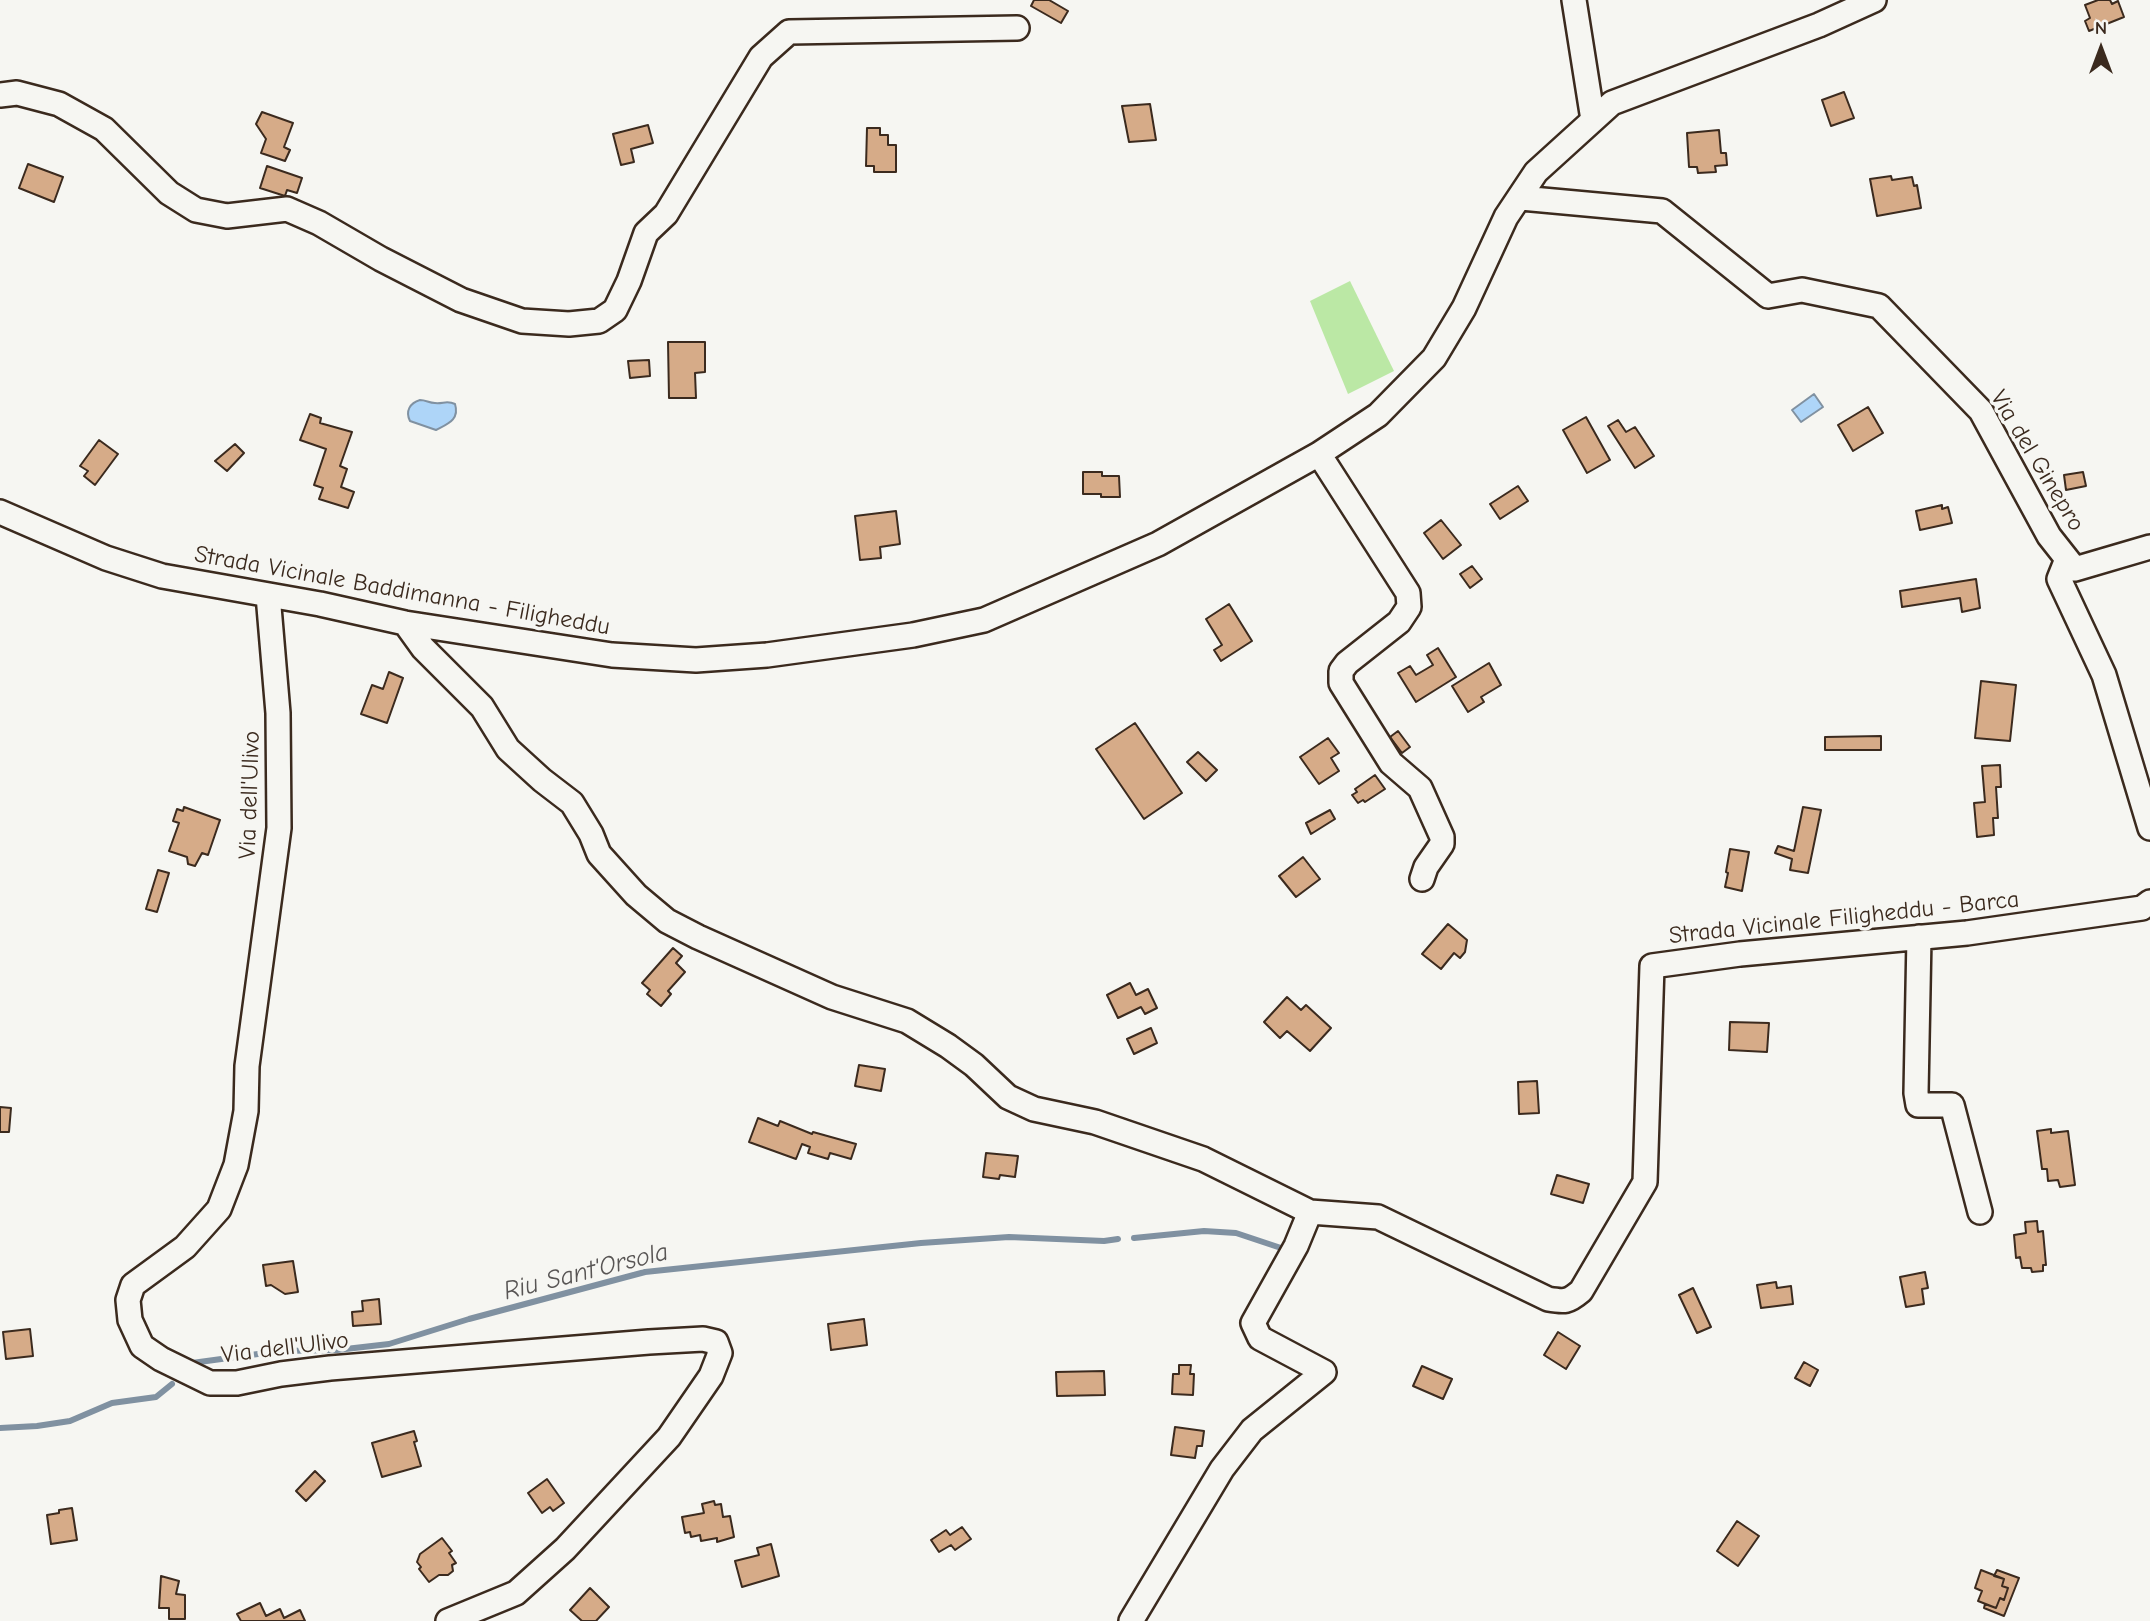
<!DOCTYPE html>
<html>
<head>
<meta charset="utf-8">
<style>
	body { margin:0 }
	#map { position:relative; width:2150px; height:1621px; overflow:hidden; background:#f6f6f2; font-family:"Comic Neue",sans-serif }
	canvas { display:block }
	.north { position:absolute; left:2066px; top:14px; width:70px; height:70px; -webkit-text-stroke:5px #f6f6f2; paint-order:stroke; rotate:0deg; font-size:19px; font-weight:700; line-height:28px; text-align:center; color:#3b2a1e }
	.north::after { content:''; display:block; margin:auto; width:24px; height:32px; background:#3b2a1e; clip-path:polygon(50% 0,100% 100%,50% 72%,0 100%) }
</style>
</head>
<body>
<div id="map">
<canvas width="2150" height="1621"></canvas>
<div class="north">N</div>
</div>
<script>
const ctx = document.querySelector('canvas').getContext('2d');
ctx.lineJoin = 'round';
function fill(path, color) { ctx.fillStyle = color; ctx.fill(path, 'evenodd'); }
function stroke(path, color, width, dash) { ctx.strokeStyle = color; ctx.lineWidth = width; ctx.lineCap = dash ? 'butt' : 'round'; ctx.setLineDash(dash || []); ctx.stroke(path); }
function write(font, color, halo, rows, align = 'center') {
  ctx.font = font + ' "Comic Neue",sans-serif'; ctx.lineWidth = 7; ctx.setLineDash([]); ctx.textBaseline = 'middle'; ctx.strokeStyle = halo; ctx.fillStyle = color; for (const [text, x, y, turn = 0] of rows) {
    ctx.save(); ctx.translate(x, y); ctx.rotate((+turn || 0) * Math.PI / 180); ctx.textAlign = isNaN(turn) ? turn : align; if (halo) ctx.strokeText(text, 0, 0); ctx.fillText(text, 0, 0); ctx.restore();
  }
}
const green = new Path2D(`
	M1350 281 1394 371 1348 394 1310 301Z`);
const water = new Path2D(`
	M1814 394 1823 407 1801 422 1792 410Z
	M420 400C426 400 429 403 435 403 443 404 447 400 455 404 460 420 447 424 436 430L410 421C405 411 410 403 420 400Z`);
const stream = new Path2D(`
	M1134 1238 1204 1231 1236 1233 1287 1250
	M192 1363 280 1351 337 1350 389 1344 469 1319 645 1272 921 1243 1009 1237 1104 1241 1118 1239
	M0 1428 37 1426 70 1421 112 1403 156 1397 172 1384`);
const building = new Path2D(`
	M1034 0H1049L1068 11 1061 23 1031 6Z
	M2098 0H2110L2112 4 2118 1 2124 17 2089 31 2085 21 2090 18 2085 5Z
	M1844 92 1854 118 1831 126 1822 100Z
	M1150 104 1156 140 1129 142 1122 106Z
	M262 112 293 123 284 147 290 150 285 161 261 153 266 139 256 124Z
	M648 125 653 143 631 149 634 162 621 165 613 134Z
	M867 128H880V135H888V145H896V172H874V166H866Z
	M1719 130 1721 153H1726L1727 165 1715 166 1716 172 1698 173 1697 167H1689L1687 133Z
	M28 164 63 177 54 202 19 188Z
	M267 166 302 178 297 193 287 190 285 196 260 188Z
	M1891 176 1892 180 1912 177 1914 186 1917 185 1921 208 1877 216 1870 179Z
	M668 342H705V372L695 373 696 398H669Z
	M649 360 650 376 630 378 628 361Z
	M1868 407 1883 433 1853 451 1838 425Z
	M310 414 321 418 320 423 352 432 340 466 347 469 341 487 354 492 348 508 319 499 323 488 314 485 326 449 300 440Z
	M1586 417 1610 460 1587 473 1563 430Z
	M1618 420 1626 432 1635 427 1654 456 1635 468 1608 426Z
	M99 440 118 454 95 485 84 476 88 471 80 466Z
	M235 444 244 453 227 471 215 461Z
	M1083 472H1102V476H1119L1120 497H1101V494H1083Z
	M2083 472 2086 486 2066 490 2064 475Z
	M1518 486 1528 501 1500 519 1490 504Z
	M1942 505V509L1948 507 1952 523 1920 530 1916 511Z
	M896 511 900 544 880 547 881 558 860 560 855 516Z
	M1441 520 1461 545 1443 559 1424 533Z
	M1472 566 1482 579 1470 588 1460 574Z
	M1976 579 1980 608 1962 612 1960 598 1902 607 1900 591Z
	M1229 604 1252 641 1221 661 1214 650 1222 645 1206 619Z
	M1438 648 1456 677 1416 702 1398 673 1410 666 1416 675 1433 665 1427 655Z
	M1489 663 1501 685 1481 697 1484 702 1468 712 1452 686Z
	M389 672 403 678 387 723 361 714 372 685 383 689Z
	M1981 681 2016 685 2010 741 1975 738Z
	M1135 723 1182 793 1144 819 1096 749Z
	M1398 731 1410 747 1402 753 1390 737Z
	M1881 736V750H1825V737Z
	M1328 738 1339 753 1331 758 1339 771 1319 784 1300 757Z
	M1198 752 1217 770 1206 781 1187 762Z
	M2000 765 2001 787H1996L1998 818H1993L1994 835 1977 837 1974 803 1985 802 1982 766Z
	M1375 775 1385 789 1365 802 1363 800 1358 803 1352 795 1357 792 1355 789Z
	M184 807 220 820 208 855 202 853 195 866 188 864 187 857 169 851 179 823 173 821 177 809 183 811Z
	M1803 807 1821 810 1808 873 1790 870 1792 859 1775 853 1778 846 1794 851Z
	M1330 810 1335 819 1311 834 1306 823Z
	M1730 849 1749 852 1742 891 1725 887 1728 873 1726 872Z
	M1303 857 1320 879 1296 897 1279 876Z
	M158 870 169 873 157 912 146 909Z
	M1448 924 1467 940 1465 952 1460 958 1454 953 1441 969 1422 954Z
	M673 948 682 956 676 963 685 972 668 991 671 994 661 1006 647 994 650 990 642 983Z
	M1130 983 1136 995 1148 989 1157 1008 1145 1014 1141 1007 1118 1018 1107 995Z
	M1287 997 1301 1010 1306 1005 1331 1028 1310 1051 1287 1031 1280 1038 1264 1022Z
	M1730 1022 1769 1023 1767 1052 1729 1050Z
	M1151 1028 1157 1043 1134 1054 1127 1039Z
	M859 1065 885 1069 881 1091 855 1086Z
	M1537 1081 1539 1113 1519 1114 1518 1082Z
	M0 1107 11 1108 9 1132H0Z
	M758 1118 778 1126 780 1121 812 1134 813 1132 856 1144 851 1159 830 1153 828 1159 808 1153 810 1147 802 1144 796 1159 749 1142Z
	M2051 1129V1133L2068 1131 2075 1185 2060 1187 2058 1180 2048 1181 2047 1169H2042L2037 1131Z
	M986 1153 1018 1156 1015 1177 1000 1175 999 1179 983 1177Z
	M1557 1175 1589 1184 1583 1203 1551 1194Z
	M2037 1221 2038 1232 2043 1231 2046 1265H2043V1271L2032 1272 2031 1268H2022L2020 1257 2016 1258 2014 1235 2026 1233 2025 1222Z
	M293 1261 298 1292 285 1294 271 1285 266 1286 263 1265Z
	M1925 1272 1928 1288 1922 1289 1924 1304 1906 1307 1900 1277Z
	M1776 1282 1777 1288 1791 1286 1793 1304 1761 1308 1757 1285Z
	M1693 1288 1711 1327 1697 1333 1679 1295Z
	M379 1299 381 1324 353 1326 352 1312 363 1311 362 1301Z
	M864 1319 867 1345 831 1350 828 1324Z
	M30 1329 33 1356 6 1359 3 1332Z
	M1558 1332 1580 1346 1566 1369 1544 1355Z
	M1804 1362 1818 1370 1810 1386 1795 1378Z
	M1179 1365H1191L1190 1374H1194L1193 1395 1172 1394 1173 1374H1179Z
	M1422 1366 1452 1379 1443 1399 1413 1386Z
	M1104 1371 1105 1395 1057 1396 1056 1372Z
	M1175 1427 1204 1431 1202 1446H1197L1195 1458 1171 1455Z
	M414 1431 417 1441 414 1442 421 1466 382 1477 372 1443Z
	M315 1471 325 1481 306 1501 296 1491Z
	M547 1479 564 1503 553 1511 550 1507 542 1513 528 1493Z
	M714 1501 715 1505 721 1504 723 1517 730 1516 734 1537 717 1542V1538L701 1541 700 1535 691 1537 690 1532 685 1533 682 1517 704 1513 702 1504Z
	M72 1508 77 1540 51 1544 47 1515 59 1513V1510Z
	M1737 1521 1759 1536 1738 1566 1717 1551Z
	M962 1527 971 1539 955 1550 951 1545 939 1552 931 1540 946 1530 950 1535Z
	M442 1538 452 1551 449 1553 456 1563 452 1565 453 1571 448 1575H439L429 1582 419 1569 421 1567 417 1562 420 1554Z
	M771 1544 779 1576 742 1587 735 1561 759 1555 757 1548Z
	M1981 1570 2004 1579 2002 1586 2008 1588 2004 1600 2000 1598 1996 1608 1978 1601 1982 1591 1975 1588Z
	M1997 1570 2019 1578 2004 1616 1984 1608 1985 1604 1996 1608 2000 1598 2004 1600 2008 1588 2002 1586 2004 1579 1994 1576Z
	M161 1576 179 1581 176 1594 185 1595V1619H169V1608H159Z
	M590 1588 609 1607 596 1621H582L570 1610Z
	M260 1603 266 1616 280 1609 284 1618 300 1610 305 1621H241L237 1614Z`);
const minor = new Path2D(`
	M1574 0 1593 120
	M0 95 17 93 59 104 104 129 169 193 196 210 227 216 287 209 319 223 381 259 461 300 522 321 569 324 599 321 615 310 629 281 646 233 666 214 761 57 789 32 1017 28
	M1521 198 1662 211 1768 296 1802 290 1879 306 1981 411 2049 536 2075 569 2150 547
	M1319 454 1408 593 1409 607 1399 622 1347 663 1341 671V683L1391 763 1420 788 1442 837V844L1426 867 1422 879
	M0 512 106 558 162 576 320 604 405 623 612 655 696 660 767 655 913 635 984 620 1158 544 1319 454 1378 415 1434 358 1464 308 1506 217 1536 172 1612 103 1819 25 1874 0
	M2067 559 2059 579 2104 675 2150 828
	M268 595 278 713 279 828 247 1066 246 1111 236 1165 219 1209 185 1247 133 1285 128 1300 130 1320 142 1346 161 1359 210 1383H237L281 1374 330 1368 649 1342 703 1339 716 1342 720 1353 711 1376 669 1437 565 1549 516 1593 448 1621
	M405 623 423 648 482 707 508 749 542 780 572 803 591 834 599 854 636 895 667 921 698 937 832 997 907 1021 948 1046 974 1065 1008 1097 1034 1109 1095 1122 1203 1159 1310 1212 1378 1217 1548 1299C1565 1302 1568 1302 1581 1291L1645 1182 1652 966 1740 954 1967 933 2142 908 2150 902
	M1919 937 1916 1093 1918 1105H1952L1980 1212
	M1131 1621 1222 1469 1252 1430 1324 1372 1260 1338 1253 1323 1296 1246 1310 1212`);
const streetNames = [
	["Via del Ginepro",2037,461,59],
	["Strada Vicinale Baddimanna - Filigheddu",402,591,10],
	["Via dell'Ulivo",250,795,-88],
	["Strada Vicinale Filigheddu - Barca",1844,918,-6],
	["Via dell'Ulivo",285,1348,-7]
];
const waterNames = [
	["Riu Sant'Orsola",586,1272,-14]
];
fill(green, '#bbe8a5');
fill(water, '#aed5f8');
stroke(water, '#8091a1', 2);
stroke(stream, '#8091a1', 6);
fill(building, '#d6ab88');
stroke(building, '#3b2a1e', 2);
stroke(minor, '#3b2a1e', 28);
stroke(minor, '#f6f6f2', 23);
write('24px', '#3b2a1e', '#f6f6f2', streetNames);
write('italic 26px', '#585554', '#f6f6f2', waterNames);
</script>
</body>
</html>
